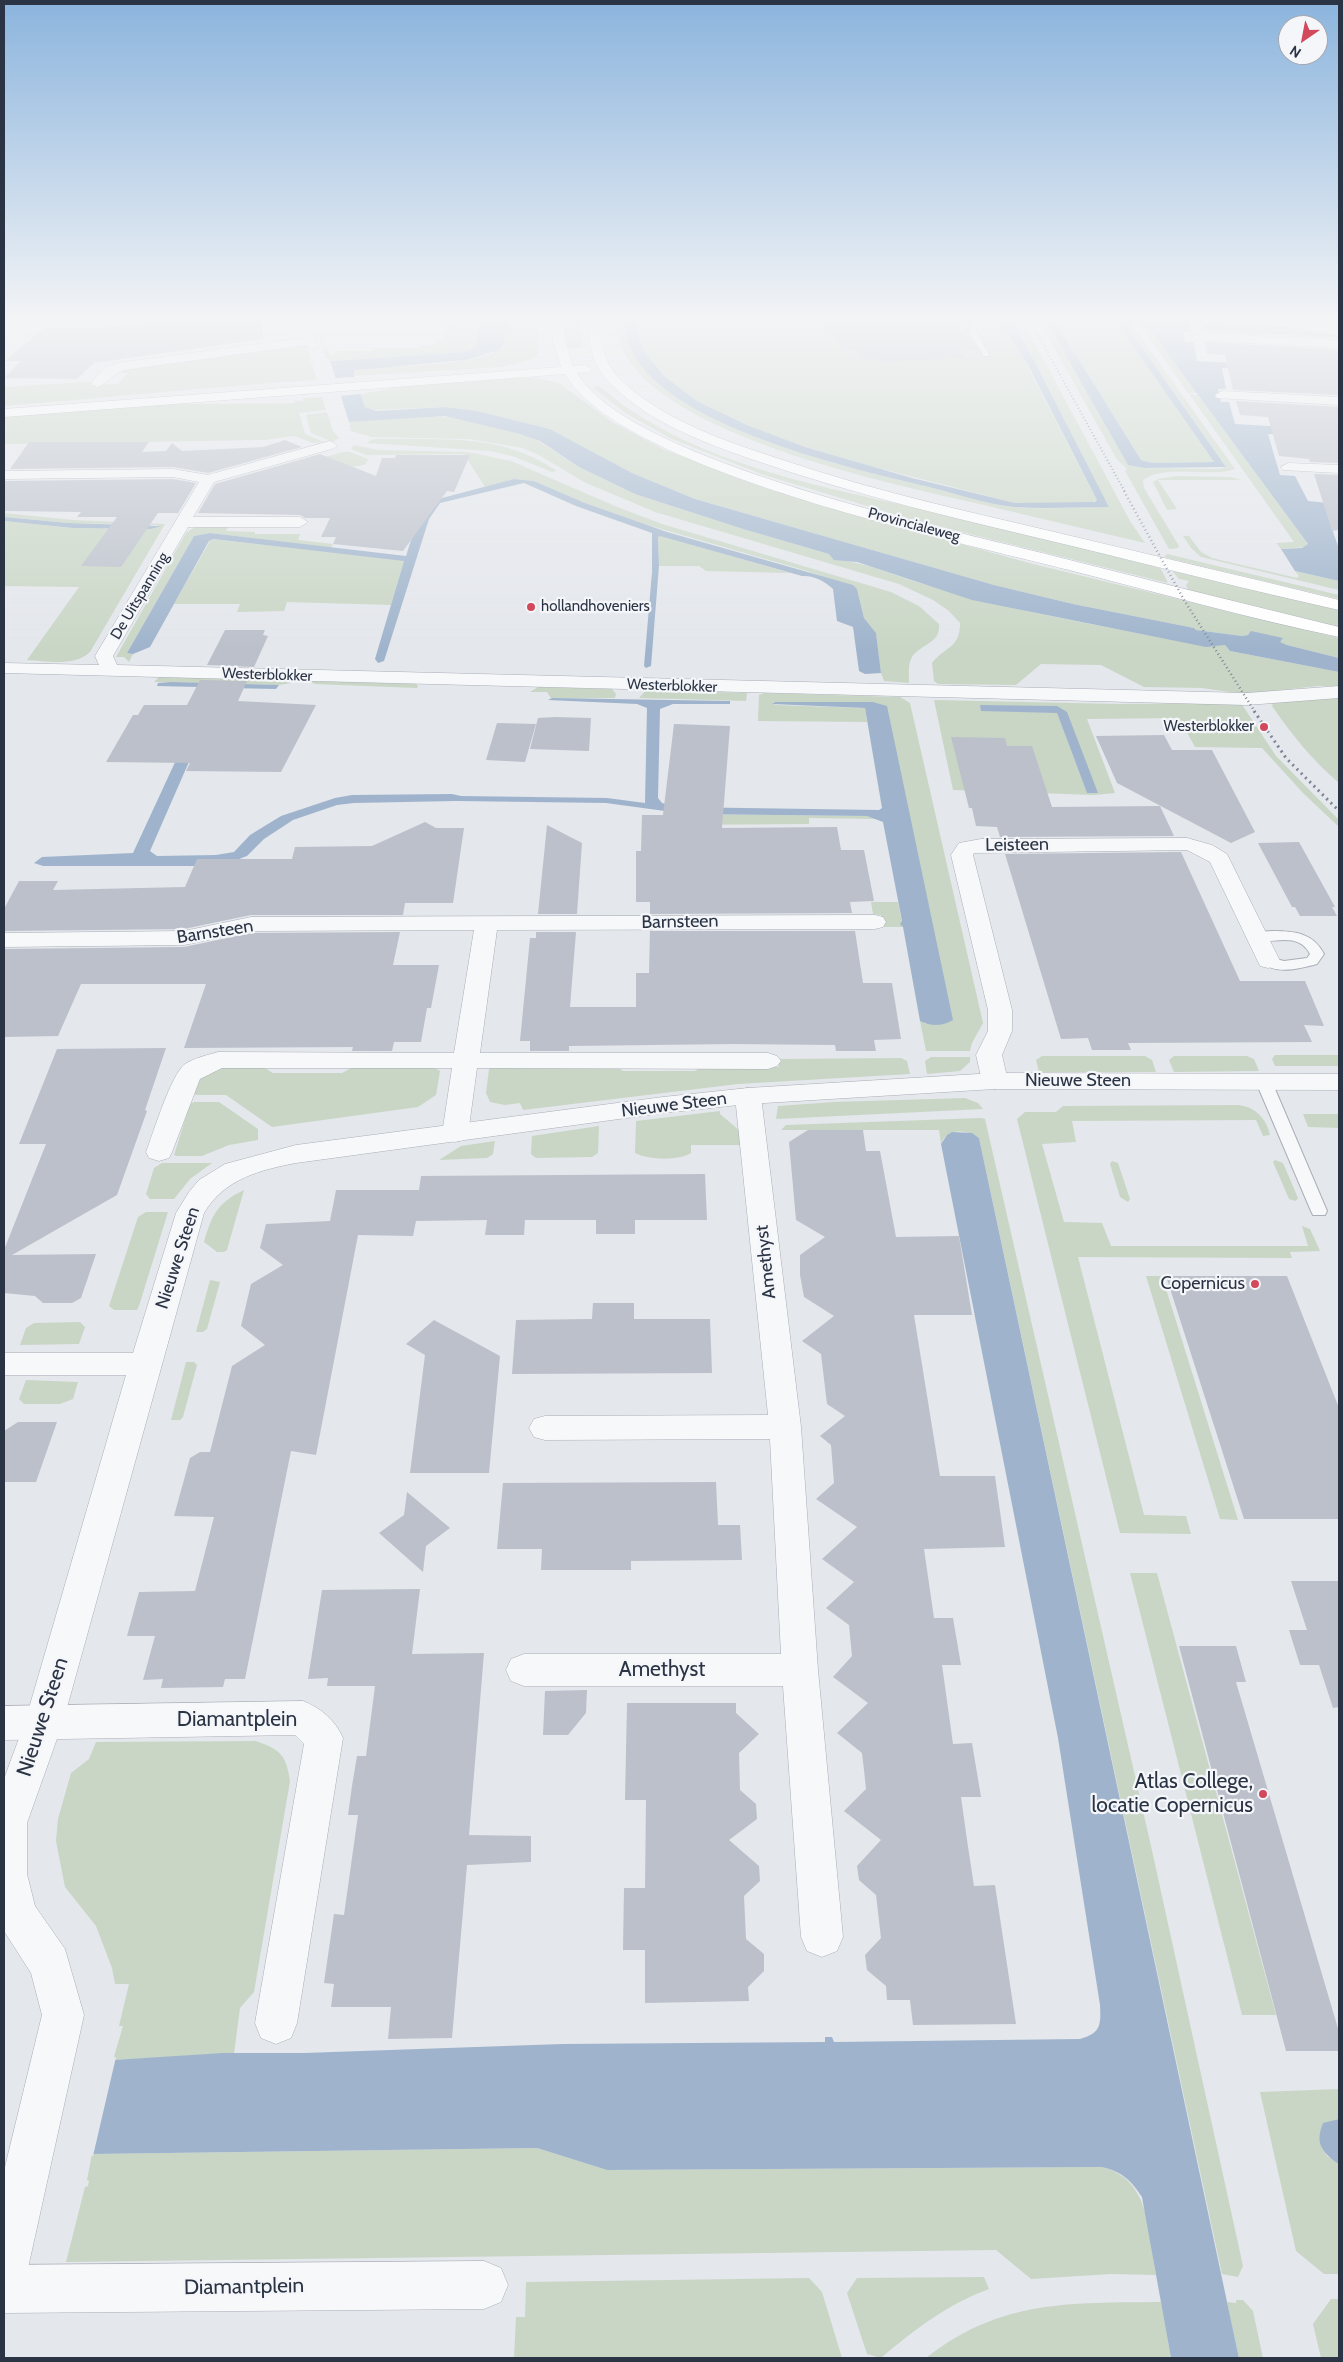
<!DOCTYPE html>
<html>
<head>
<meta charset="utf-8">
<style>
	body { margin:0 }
	#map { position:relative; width:1343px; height:2362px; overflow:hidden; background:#e4e7ec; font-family:Cabin,sans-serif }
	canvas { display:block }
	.frame { position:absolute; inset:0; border:5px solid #2b3445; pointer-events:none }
	.north { position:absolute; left:1278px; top:15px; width:50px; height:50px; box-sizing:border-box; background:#f4f6f9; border:1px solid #a4a8b1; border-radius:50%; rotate:213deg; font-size:14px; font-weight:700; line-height:20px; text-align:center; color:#2b3445 }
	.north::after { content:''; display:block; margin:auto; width:18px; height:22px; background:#d1495b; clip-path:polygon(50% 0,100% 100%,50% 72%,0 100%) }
</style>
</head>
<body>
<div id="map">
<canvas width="1343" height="2362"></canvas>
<div class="frame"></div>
<div class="north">N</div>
</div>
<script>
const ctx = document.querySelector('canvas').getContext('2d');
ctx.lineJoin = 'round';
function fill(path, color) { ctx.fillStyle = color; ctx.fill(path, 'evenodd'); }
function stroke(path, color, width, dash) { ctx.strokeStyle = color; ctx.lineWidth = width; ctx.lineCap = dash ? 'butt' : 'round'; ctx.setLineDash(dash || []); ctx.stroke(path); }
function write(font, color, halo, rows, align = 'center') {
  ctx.font = font + ' Cabin,sans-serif'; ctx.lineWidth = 4.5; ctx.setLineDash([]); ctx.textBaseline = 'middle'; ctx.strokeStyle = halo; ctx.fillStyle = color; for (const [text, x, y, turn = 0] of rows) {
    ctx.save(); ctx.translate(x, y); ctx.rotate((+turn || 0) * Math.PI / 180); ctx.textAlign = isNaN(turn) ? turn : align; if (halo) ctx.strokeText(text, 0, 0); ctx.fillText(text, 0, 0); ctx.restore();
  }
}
const green = new Path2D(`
	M451 319H481L476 347 465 352 330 361 326 358 319 336 325 335 321 338 331 356 337 351H372L374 348H420L422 345 437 344 433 341H442Z
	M507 319H537L539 352 533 359 501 367 354 376V372L362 368C392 366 484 366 503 347Z
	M563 319H579L583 348H567L563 337Z
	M617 319H625C621 418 851 468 925 486 954 493 985 504 1014 507 1045 510 1078 507 1109 507L1013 319H1022L1130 521 1145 543C1088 530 1032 516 975 503 895 484 609 427 617 319Z
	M637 319H1003L1097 500 1091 503H1015L878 468 805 447 747 425 697 401 664 376 644 350 639 338Z
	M1038 319H1045L1128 465 1144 468 1220 469 1226 467 1122 319H1128L1235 469C1210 478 1164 464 1143 480L1144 488 1179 546 1178 548 1169 549 1125 471 1127 469 1116 458Z
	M1054 319H1114L1214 462 1152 463 1141 460Z
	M1135 319H1142L1197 393H1188Z
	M306 345 317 380C215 386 108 398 4 406V387L85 382H92L90 385 118 384 128 373 114 372 116 371Z
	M515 378H536L559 383 612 422 665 450 799 499 1033 564 1339 638V658L1287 645 1279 642 1282 638 1251 632 1248 635 1242 636 1196 630 1194 628 1073 604 994 585 695 499 632 473 550 429 477 411 445 407 370 410 365 407 360 394 406 386Z
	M599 386C686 460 804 483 912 507 992 525 1072 546 1151 565L1161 569 1168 583 917 521 764 475 672 439 625 413 592 387Z
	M1189 394 1198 395 1308 544 1306 547 1281 549 1276 543 1294 542Z
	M322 397 326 410 299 413 305 434 324 442 313 443 294 436 264 440 4 444V416L162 404 295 403V401H303V398Z
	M327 412 333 431 339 438 333 442 311 433 306 415Z
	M427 416 453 417 532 437 579 467 635 494 743 529 829 554C843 561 859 563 875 568 982 607 1094 624 1205 646L1225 645 1230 651 1339 672V686H1318L1255 693H1236L1202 688 1144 687 1101 665 1041 664 1016 685 938 684 934 681 932 663C945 646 960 649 960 623L949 611 933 600 899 584 655 512 584 482 539 455 522 448 469 439 371 437 351 431 349 422Z
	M374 439C440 440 501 432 557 471L552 472 515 457 490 451 366 443Z
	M354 445 378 450 468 452 511 461 615 506 662 524 891 592 919 606 939 624C941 645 918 644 911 659 908 666 909 675 909 683L884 681 881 673 876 633 864 618 857 589 807 571 644 524 585 503 534 481 514 479 485 487 464 454 366 455 351 449Z
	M343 452H350L368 459 366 464C348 470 326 466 307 462Z
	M1176 476 1231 477 1241 480H1158L1177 509 1167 510 1153 482 1158 479Z
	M4 513 73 520 165 524 90 652C74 667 47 661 27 660L79 587 4 586V521L73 528 151 529 159 525 68 523 4 517Z
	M196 526H229L226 531 255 532V534H300L298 540 333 544 331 548 210 533 194 536 127 653 133 654 129 662 124 657H116L186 533Z
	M658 536H662L790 573 706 571 699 566H659Z
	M1183 536H1189L1201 552 1212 558 1297 578 1299 576 1295 571 1339 581V590L1201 557 1191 548Z
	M211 539 403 560 404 561 391 605 287 602 284 611 237 612 240 604H174Z
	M1167 554 1339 595V599L1164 557Z
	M1172 571 1339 610V627L1188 590 1186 585 1189 581 1179 579Z
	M159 677 284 680 291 683 279 685 154 682Z
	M309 681 416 684 418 686 417 688 315 684Z
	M538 687 612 689 616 694 615 698H551L547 692H530Z
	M646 690 747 693 746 701 639 698Z
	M764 693 900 697 910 703 983 1023 972 1043 970 1051H926L920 1021 926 1024 939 1025 881 705 873 702H773L775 705 865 708 867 722 758 721 759 695Z
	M1322 696H1339V783C1313 761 1292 735 1272 706L1273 703 1268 701Z
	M934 700 1118 704 1241 703 1276 756 1339 820V827L1303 793 1262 748 1195 747 1179 718 1087 719 1115 793 1094 795 953 790ZM1057 713 1098 793H1087Z
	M687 814 867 816 878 819 809 818V824L669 825Z
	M871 902H898L903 927H884L881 915 873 914Z
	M1275 1055H1339V1066H1275L1272 1059Z
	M1042 1056H1145L1152 1060 1156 1072H1039L1036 1060Z
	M1174 1056H1247L1254 1059 1259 1071 1174 1072 1169 1060Z
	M931 1057H970V1062L960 1071 927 1074 925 1061Z
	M901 1058 907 1061 910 1074 738 1084 523 1110 520 1103 505 1105 490 1102 486 1093 489 1069 496 1065 612 1064 623 1071H695L705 1064 779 1067 778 1059Z
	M355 1066H431L440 1071 436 1095 418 1107 272 1127 226 1095H196L191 1091 196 1077 216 1067H263L273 1073H342Z
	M965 1098 978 1103 983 1109 776 1119 778 1106 834 1102Z
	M194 1102H219L258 1129V1140L229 1145 202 1156H176L174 1155 190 1104Z
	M1237 1105C1255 1106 1267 1119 1270 1135L1263 1136 1256 1120 1072 1121 1076 1142 1042 1144 1064 1222 1102 1223 1111 1246H1308L1302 1226 1310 1229 1320 1251 1290 1252 1292 1258 1078 1257 1144 1515 1186 1516 1191 1534 1120 1533 1017 1119 1025 1112H1056L1063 1106Z
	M720 1111V1114L747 1137V1145H691V1153C679 1161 648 1160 635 1153L636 1121Z
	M1303 1114H1339V1128L1308 1127Z
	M981 1118 985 1119 1151 1846 1243 2266 1238 2277 1222 2274 979 1138C967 1130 947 1127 941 1144L939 1130H781L786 1125Z
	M599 1126 598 1153 592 1157 536 1158 531 1154 532 1136Z
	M495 1141 493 1154 487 1158 439 1160 461 1146Z
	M1275 1160 1283 1163 1298 1198 1296 1201 1289 1199 1273 1162Z
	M1112 1161 1118 1163 1130 1199 1128 1202 1120 1197 1110 1164Z
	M162 1163H212L190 1179 174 1199H150L146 1194 154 1168Z
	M244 1190 227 1250 224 1252H217L204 1242C212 1215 217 1203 244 1190Z
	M146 1212H168L139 1306 137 1310H114L109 1306 138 1217Z
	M1146 1276H1162L1238 1520 1220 1519Z
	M210 1280 220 1282 207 1329 203 1332H196Z
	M80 1322 85 1327 79 1344 20 1345 26 1328 34 1323Z
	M186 1362H194L197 1365 183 1417 180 1420H171Z
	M26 1380 78 1382 73 1399 60 1404H24L19 1399Z
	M1130 1573H1157L1276 2015H1242Z
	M256 1741C281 1750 286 1755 290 1781L254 1992 240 2008 234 2054 113 2060 123 2026H119L129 1984H115L112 1968 96 1926 65 1887 56 1841 58 1819 71 1773 89 1759 96 1742Z
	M1339 2089V2119L1334 2120 1321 2147 1327 2156 1339 2163V2274H1324L1296 2251 1260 2092Z
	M537 2148 607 2170 1101 2167C1151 2178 1148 2233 1156 2275L1111 2274 1031 2279 996 2250 66 2262 85 2187 88 2186 89 2181 87 2180 92 2154Z
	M984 2277 989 2289C948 2304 915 2329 881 2358L867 2354 847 2293 857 2278Z
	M809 2278 822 2292 842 2358H514L516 2317H525L526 2282Z
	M1331 2299H1339V2358H1321L1313 2324Z
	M1236 2300H1243L1253 2311 1263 2358H1239L1227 2302 1236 2303Z
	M1161 2302 1171 2358H926C1001 2299 1071 2303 1161 2302Z`);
const water = new Path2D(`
	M481 319H507L503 346 499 350 467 360 356 370 354 372V376L365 407 376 411 445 407 477 411 550 429 632 473 695 499 994 585 1073 604 1194 628 1196 630 1242 636 1248 635 1251 631 1283 638 1280 642 1287 645 1339 658V672L1230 651 1225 645 1206 647 972 600 857 562 834 560 829 554 743 529 635 494 579 467 540 441 520 434 445 416 349 422 330 361 465 352 476 347Z
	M625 319H637L639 338 644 350 664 376 697 401 747 425 805 447 912 478 1015 503 1095 502 1097 500 1029 367 999 319H1013L1109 507C1078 507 1045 509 1014 507 985 504 954 493 925 486 851 468 620 418 625 319Z
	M1045 319H1054L1141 460 1152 463 1214 462 1114 319H1122L1226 467 1144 468 1128 465Z
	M1142 319H1189L1191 331H1183L1185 342H1194L1197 361 1339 368V374L1222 368 1226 389H1218L1221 402H1229L1235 424 1339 430V437L1268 434 1280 475 1295 476 1308 501 1339 504V516L1335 517 1331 526 1339 549V581L1295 571 1281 549 1302 548 1308 544Z
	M514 479 534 481 585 503 667 532 853 585 857 589 864 618 876 633 881 673 865 674 859 671 853 627 837 621 833 589C825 581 813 575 802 576L660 536 658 537 659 566 651 666 646 668 644 666 652 572V533L576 506 524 483 440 503 429 519 384 661 378 663 375 659 404 561 213 539 209 541 150 647 133 654 127 653 194 536 210 533 406 556 423 503Z
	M4 517 68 523 161 526 151 529 73 528 4 521Z
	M171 682 279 685 276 689 229 688 220 691 150 851 157 856 216 855 234 852 250 835 281 816 335 798 352 795 452 794 461 796 607 798 645 803 647 708 637 704 548 700 552 698 730 701V704H673L660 709 658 798 662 803 677 807 879 810 882 808 865 708 772 704 775 702H873L887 706 953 1020C943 1026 931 1027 920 1021L903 927 900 924 902 921 883 822 867 816 687 814 606 803 456 801 354 803 337 805 293 820 264 839 247 856 221 866H43L34 863 42 857 133 853 208 691 198 687 157 686 158 683Z
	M980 705 1057 706 1067 712 1098 793H1087L1057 713 981 711Z
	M952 1132 972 1133 979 1138 1239 2358H1171L1142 2197C1131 2180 1121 2171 1101 2167L607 2170 537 2148 92 2154 4 2057 113 2060 223 2053H304L562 2044 825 2042V2037H832L834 2042 1080 2039C1101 2033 1101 2025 1100 2005L1058 1738 941 1144 947 1135Z
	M1339 2119V2163H1337C1321 2151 1315 2143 1323 2123Z`);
const pier = new Path2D(`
	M358 377 363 394 338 396 333 378Z
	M4 2055 116 2057 93 2156 4 2158Z`);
const building = new Path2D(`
	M170 319H262L263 339 94 363 77 379 4 378 21 361H5L44 328H96Z
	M820 319H951L978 350 957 351 966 358 878 362 876 359H863L856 350H844Z
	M1200 321 1275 325 1339 335V338L1202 331Z
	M1205 342 1339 350V395L1233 390 1225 355 1207 354Z
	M1236 401 1339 407V463L1310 462 1309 459 1279 456 1268 417 1240 415Z
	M285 440 302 447 208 473 173 467 10 469 29 442H149L142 452 166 451 172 443 182 451 263 447Z
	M320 454 376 476 382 458H395L396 455H470L454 492 447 491 403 551 333 544 336 537H321L330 518H305L300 515 198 513 215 484Z
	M1314 474 1339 475V530L1332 531Z
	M173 479 196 483 178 513H158L121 567 81 566 117 517H77L81 512 4 511V481Z
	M225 630H265L263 635 268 636 254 667 207 665Z
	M200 680 247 681 238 701 316 705 281 772 186 771 190 763 106 762 133 715H138L144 705H187Z
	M555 717 591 718 589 751 530 749 538 718Z
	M497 723 536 724 525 762 486 760Z
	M674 724 730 726 722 828 837 827 841 850H864L874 901 850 902 852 913 650 914V902H636V851H641L642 815H663Z
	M1164 735 1172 750H1212L1255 832 1231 843 1117 783 1096 736Z
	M951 737 1005 738 1007 746H1032L1052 807 1160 806 1174 836 1000 837 997 827 976 826 972 808H969Z
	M425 822 436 828H464L453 903H405L403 915H251L184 929 4 931V909L19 881H58L53 890 185 887 197 859H292L295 847 372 846Z
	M547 825 582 843 577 914H538Z
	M1299 842 1335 907H1332L1337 916H1300L1295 907H1292L1258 843Z
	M1181 852 1240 981H1305L1324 1026 1304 1025 1312 1042 1128 1043 1131 1050H1092L1088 1038 1061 1039 1005 854Z
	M650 931H855L863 983H892L901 1039 874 1040 876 1051H836L835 1045 733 1044 569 1046V1051H530V1041H520L530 938H536V932H576L570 1007H636V973H649Z
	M400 932 393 965H439L431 1008H427L421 1042H394L392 1051H352L353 1047 184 1048 206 984H81L58 1036 4 1037V949L184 947 251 933Z
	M166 1048 145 1110 147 1111 117 1195 12 1255 96 1254 81 1298 72 1303H43L35 1296 4 1293V1250L46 1144H19L57 1049Z
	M808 1130H863L866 1151H880L896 1237 959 1236 972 1315H914L940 1476H995L1005 1547 924 1549 934 1618H953L961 1665H942L953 1744 972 1743 981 1797H961L967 1840 974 1886 995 1885 1016 2024 913 2025 910 2000H887L886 1986 867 1970 865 1955 881 1938 876 1895 859 1880 857 1866 881 1840 844 1811 866 1789 864 1770 862 1753 837 1733 868 1703 833 1677 852 1656 849 1625 826 1608 854 1582 822 1559 857 1527 816 1499 834 1483 831 1445 820 1436 845 1416 827 1404 821 1354 802 1341 834 1316 804 1297 800 1275V1255L825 1237 796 1220 789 1142Z
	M705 1174 707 1220H635V1234H596V1220H525L524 1235H485L487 1220 416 1221 413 1236 358 1235 316 1455 291 1451 245 1679H225L223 1687 161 1688 163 1679 143 1680 155 1636H127L139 1592 195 1591 214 1517 174 1516 190 1458 200 1452H210L232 1366 265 1345 241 1326 251 1284 283 1265 260 1248 266 1224 330 1221 336 1190H419L421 1176Z
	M1166 1276H1287L1339 1408V1519H1244Z
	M593 1303H634V1319H710L712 1373 512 1374 516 1320 592 1319Z
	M434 1320 500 1356 489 1473H410L425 1355 406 1344Z
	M18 1422H57L36 1482H4V1431Z
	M716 1482 718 1525H740L742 1560 631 1561V1570H541L542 1549H497L503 1483Z
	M407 1492 450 1528 426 1546 423 1572 379 1533 404 1515Z
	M1291 1581H1339V1707L1333 1708 1319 1665H1300L1289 1630H1307Z
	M420 1589 412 1654 484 1653 469 1835 531 1836V1862L467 1865 452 2038 388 2039 391 2007H331L334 1984 324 1983 334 1914 344 1915 358 1815H348L352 1786 357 1756H366L375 1686H327L328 1678 308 1679 322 1590Z
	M1179 1646H1236L1246 1682H1236L1339 2032V2051H1286Z
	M587 1690 586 1713 568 1735H543L545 1691Z
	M627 1703H736V1713L759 1734 739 1753 740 1790 756 1804 757 1819 729 1840 759 1866 760 1881 744 1896 746 1939 764 1954V1971L748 1987 749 2001 645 2003V1950H623L624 1888H645L646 1800H625Z`);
const service = new Path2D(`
	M971 319H977L976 331 990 356H984L968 331Z
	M1273 931C1295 931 1313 933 1324 954L1317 964C1302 968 1273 976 1261 961L1263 958 1268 957 1284 961 1307 958 1310 954C1296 926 1261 951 1249 936L1256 932Z
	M1264 1077 1272 1082 1327 1211 1325 1215H1313L1311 1211 1256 1082Z`);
const minor = new Path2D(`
	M17 319H122C109 332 44 324 24 326 17 326 11 335 4 337V328Z
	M280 319C298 318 311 329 318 345L316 348 312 349 306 345 124 370C112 373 108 384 97 387L91 383 107 366 124 362 303 338Z
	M1198 333 1339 340V348L1194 340 1192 337Z
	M1222 391 1339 397V405L1217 398 1215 395Z
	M330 441 337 445 335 448 214 482 193 517H300L308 522 300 527H188L113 656 117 665 1247 693 1339 686V698L1247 705 4 673V663L99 665 95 656 199 482 173 477 4 479V471L173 469 208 475Z
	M1288 463 1339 465V473L1283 470 1281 467Z
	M1187 838 1212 845 1227 854 1280 961 1276 966 1268 968 1260 966 1210 862 1187 850 974 853 973 855 1012 1010V1031L1002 1055 1008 1081 1004 1087 995 1089 986 1087 982 1081 976 1055 988 1031V1010L951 855 959 843 981 839Z
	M875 915 883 917 886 922 883 927 875 929 497 930 480 1053H768L777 1056 781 1061 777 1066 768 1069 477 1068 468 1134 464 1140 455 1142 446 1140 442 1134 452 1068H222L200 1079 172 1152 169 1158 159 1161 149 1158 146 1152C153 1134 171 1074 185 1064 194 1058 208 1055 218 1052L454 1053 474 930 251 931 184 945 4 947V933L184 931 251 917Z
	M748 1088 757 1090 761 1096 801 1427 818 1670 843 1937 837 1951 822 1957 807 1951 801 1937 783 1686H524L511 1681 506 1670 511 1659 524 1654H781L770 1439 545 1440 534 1437 529 1428 534 1419 545 1416 768 1415 735 1096 739 1090Z
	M303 1701C321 1708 335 1720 343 1738L297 2023 291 2038 276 2044 261 2038 255 2023 304 1744 295 1735 4 1740V1706Z
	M484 2261 501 2268 508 2285 501 2302 484 2309 4 2313V2265Z`);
const tertiary = new Path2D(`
	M995 1073 1339 1074V1090L995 1089 748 1104 663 1113 296 1163C260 1170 224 1179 204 1213L63 1722 27 1823V1874L35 1906 65 1949 84 2015 28 2268 21 2285 4 2292V2171L42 2015 31 1973 4 1931V1779L25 1722 126 1375H4V1353H133L176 1213 189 1192 199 1180 225 1164 296 1145 663 1097 748 1088Z`);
const secondary = new Path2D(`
	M551 319H563L565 340 573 366 585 365 591 369 589 372 577 373C627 460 943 528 1042 553 1141 578 1240 603 1339 627V637C1247 618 1156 592 1065 569 956 541 619 470 565 374L4 417V409L561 367 553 340Z
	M588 319H600C600 345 604 364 623 382 671 426 738 445 798 465 880 492 965 511 1050 531 1146 554 1243 576 1339 600V610C1249 590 1159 567 1068 545 962 520 855 495 751 459 703 442 651 423 614 387 593 367 588 347 588 319Z`);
const railFar2 = new Path2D(`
	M1029 319 1125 492`);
const railFar1 = new Path2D(`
	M1124 491 1184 600 1255 712`);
const rail = new Path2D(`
	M1254 711 1286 758 1339 811`);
const markers = [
	[531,607,5,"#d1495b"],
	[1264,727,5,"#d1495b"],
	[1255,1284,5,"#d1495b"],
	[1263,1794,5,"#d1495b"]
];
const farStreetnames = [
	["Provincialeweg",914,525,15],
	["De Uitspanning",140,596,-59],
	["Westerblokker",267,675,2],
	["Westerblokker",672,686,2]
];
const farPoinames = [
	["hollandhoveniers",541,607],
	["Westerblokker",1254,727,"right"]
];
const streetNames = [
	["Leisteen",1017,845,-1],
	["Barnsteen",680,922,-1],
	["Barnsteen",215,932,-9],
	["Nieuwe Steen",1078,1081],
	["Nieuwe Steen",674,1105,-7],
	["Nieuwe Steen",178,1258,-72],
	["Amethyst",766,1262,-96]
];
const poiNames = [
	["Copernicus",1245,1284]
];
const nearStreetnames = [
	["Amethyst",662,1670],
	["Nieuwe Steen",43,1717,-72],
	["Diamantplein",237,1720],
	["Diamantplein",244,2287,-1]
];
const nearPoinames = [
	["Atlas College,",1253,1782],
	["locatie Copernicus",1253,1806]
];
fill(green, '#c9d6c5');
fill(water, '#9fb4cc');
fill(pier, '#e4e7ec');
fill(building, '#bbc0ca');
stroke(service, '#a9aeb7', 2);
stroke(minor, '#a9aeb7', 1);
stroke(tertiary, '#a9aeb7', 1);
stroke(secondary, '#a9aeb7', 1);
fill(service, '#f7f8fa');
fill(minor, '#f7f8fa');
fill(tertiary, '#f7f8fa');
fill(secondary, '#fff');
stroke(railFar2, '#7d8696', 2, [1, 2.5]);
stroke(railFar1, '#7d8696', 2.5, [1, 3]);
stroke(rail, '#7d8696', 3, [2, 4]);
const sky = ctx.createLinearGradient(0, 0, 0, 650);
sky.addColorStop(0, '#8bb4dd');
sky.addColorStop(0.49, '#f3f4f6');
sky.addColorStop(1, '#f3f4f600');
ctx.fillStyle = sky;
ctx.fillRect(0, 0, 1343, 650);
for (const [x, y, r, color] of markers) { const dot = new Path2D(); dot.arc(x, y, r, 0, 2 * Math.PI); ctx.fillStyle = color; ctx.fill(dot); stroke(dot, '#f4f6f9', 2); }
write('15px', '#2b3445', '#f4f6f9', farStreetnames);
write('15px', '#2b3445', '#f4f6f9', farPoinames, 'left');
write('18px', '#2b3445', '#f4f6f9', streetNames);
write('18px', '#2b3445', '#f4f6f9', poiNames, 'right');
write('21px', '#2b3445', '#f4f6f9', nearStreetnames);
write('21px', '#2b3445', '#f4f6f9', nearPoinames, 'right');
</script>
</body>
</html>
